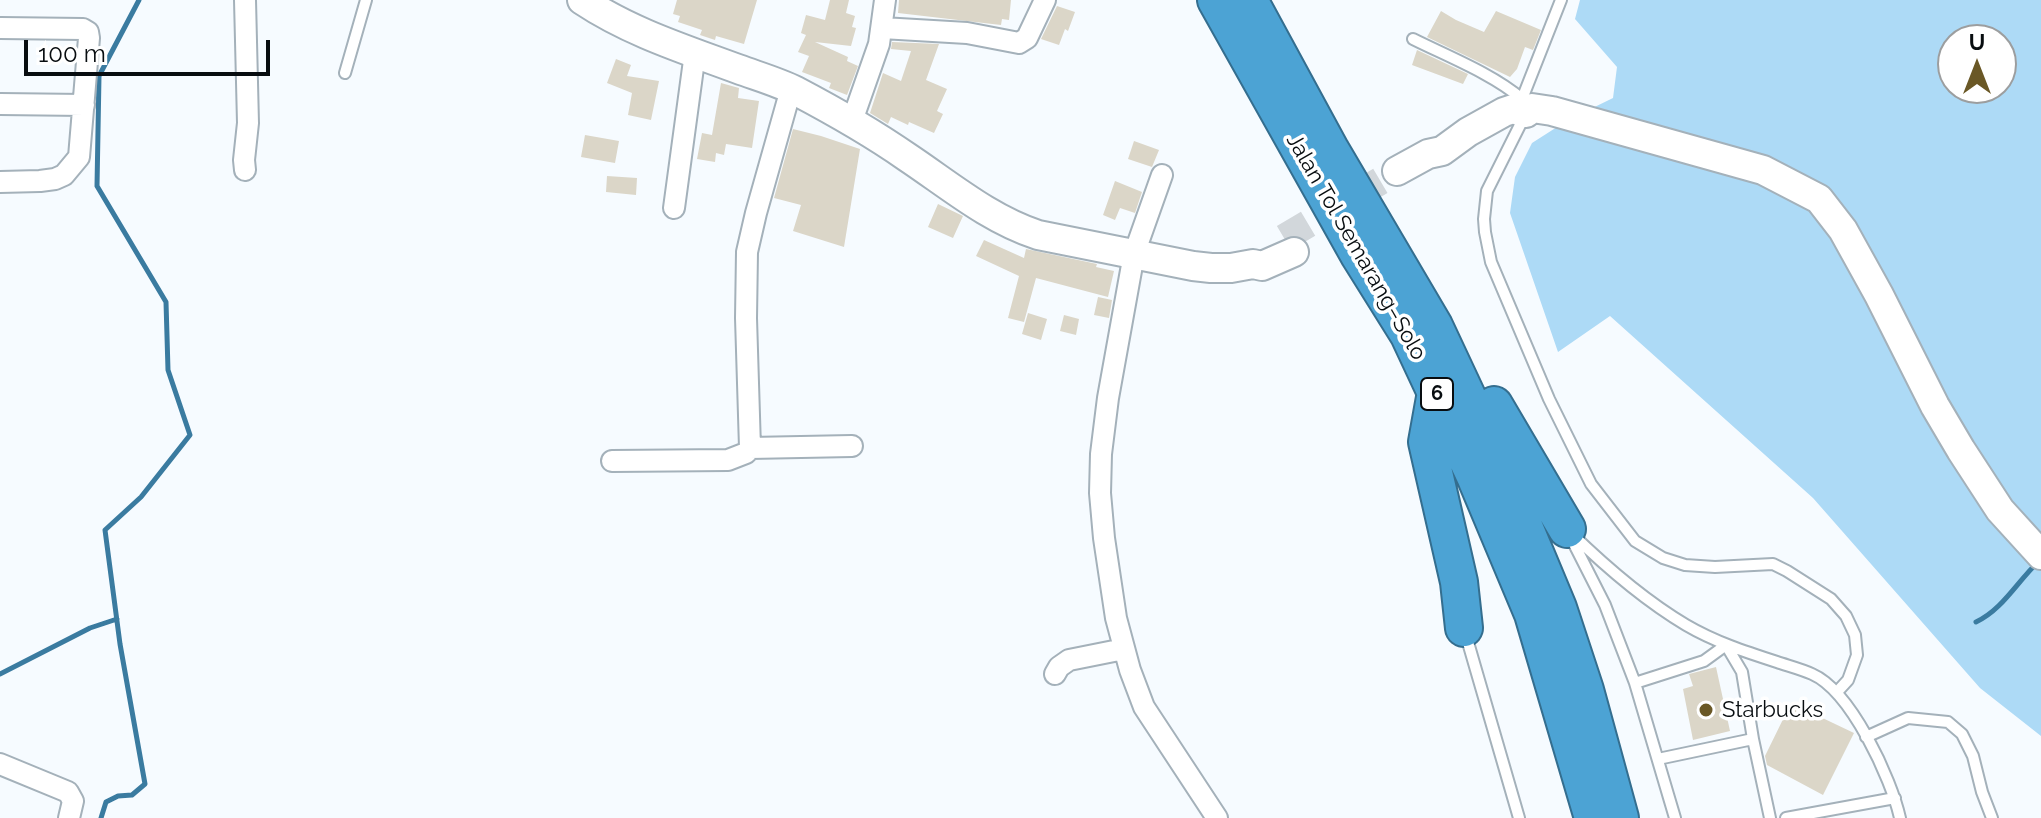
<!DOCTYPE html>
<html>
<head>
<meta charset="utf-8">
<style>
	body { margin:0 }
	#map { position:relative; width:2041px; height:818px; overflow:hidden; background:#f6fbff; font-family:Raleway,sans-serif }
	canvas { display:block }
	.north { position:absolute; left:1937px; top:24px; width:80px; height:80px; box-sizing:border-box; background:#fff; border:2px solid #9c9e9f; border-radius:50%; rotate:0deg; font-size:22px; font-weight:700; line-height:32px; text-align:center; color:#080d10 }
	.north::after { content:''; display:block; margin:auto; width:28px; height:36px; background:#6a5826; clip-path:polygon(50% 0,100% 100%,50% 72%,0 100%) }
	.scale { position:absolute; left:24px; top:40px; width:246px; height:36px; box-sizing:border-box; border:4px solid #080d10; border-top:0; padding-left:10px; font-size:24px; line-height:28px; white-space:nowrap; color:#080d10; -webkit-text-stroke:6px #fff; paint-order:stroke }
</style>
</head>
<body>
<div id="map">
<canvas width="2041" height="818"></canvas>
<div class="north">U</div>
<div class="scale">100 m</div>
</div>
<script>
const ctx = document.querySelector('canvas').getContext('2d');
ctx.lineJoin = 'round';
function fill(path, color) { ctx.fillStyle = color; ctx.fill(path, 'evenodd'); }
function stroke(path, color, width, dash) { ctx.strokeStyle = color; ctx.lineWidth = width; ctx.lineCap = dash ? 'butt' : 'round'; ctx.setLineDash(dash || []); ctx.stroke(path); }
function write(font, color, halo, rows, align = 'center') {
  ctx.font = font + ' Raleway,sans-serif'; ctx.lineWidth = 7; ctx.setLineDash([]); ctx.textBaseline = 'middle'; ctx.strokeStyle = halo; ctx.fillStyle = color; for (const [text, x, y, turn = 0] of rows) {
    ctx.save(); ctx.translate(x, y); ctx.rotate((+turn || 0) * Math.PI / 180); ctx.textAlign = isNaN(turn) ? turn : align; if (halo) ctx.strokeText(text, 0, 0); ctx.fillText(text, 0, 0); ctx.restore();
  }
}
const green = new Path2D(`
	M1580 0H2041V736L1980 688 1813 498 1610 316 1558 352 1510 213 1515 177 1532 143 1568 120 1613 98 1617 67 1575 19ZM1953 40H2001V88H1953Z`);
const stream = new Path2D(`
	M1976 622C2002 610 2017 582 2038 562
	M0 674 90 628 117 619
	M101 818 106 802 118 796 132 795 145 784 120 644 105 530 141 497 190 435 168 370 166 302 97 186 99 76 139 0`);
const building = new Path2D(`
	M677 0H757L744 44 716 36 715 40 700 35 702 30 678 22 680 16 673 14Z
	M830 0H849L846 13 855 16 852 27 856 28 851 46 815 42 848 57 847 61 858 66 847 95 829 88 831 83 802 72 809 56 798 52 806 35 801 33 806 15 825 20Z
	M899 0H1011L1009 20 1002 19 1001 25 898 13Z
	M1057 6 1075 12 1068 31 1065 29 1059 45 1041 39Z
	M1441 11 1456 20 1484 32 1496 11 1541 30 1533 50 1525 47 1517 69 1510 77 1427 37Z
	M892 42 939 44 926 80 947 89 937 111 943 114 934 133 909 122 908 125 891 117 888 124 870 113 883 73 901 81 911 51 891 49Z
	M1417 50 1468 74 1463 84 1412 65Z
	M616 59 631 65 627 76 659 81 651 120 628 115 632 93 607 83Z
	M721 83 739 88 738 98 759 101 752 148 726 144 724 155 716 153 715 162 697 159 702 133 712 135Z
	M793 129 821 136 860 149 844 247 793 231 801 205 774 198Z
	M585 135 619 141 615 163 581 157Z
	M1134 141 1159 150 1152 167 1128 159Z
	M607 176 637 178 636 195 606 192Z
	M1115 181 1142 192 1135 213 1120 208 1115 220 1103 215Z
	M938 204 963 216 953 238 928 227Z
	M984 240 1024 258 1026 249 1097 264 1096 267 1114 271 1108 297 1036 278 1024 322 1008 318 1019 276 976 256Z
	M1098 297 1112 300 1109 318 1094 315Z
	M1028 313 1047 319 1041 340 1022 334Z
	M1064 315 1079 319 1076 335 1060 331Z
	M1716 667 1730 731 1693 740 1683 689 1693 686 1689 674Z
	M1791 703 1854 733 1823 795 1767 765 1765 756Z`);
const secondaryTunnel = new Path2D(`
	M1284 238 1397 171`);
const lane = new Path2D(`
	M1561 0 1522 99 1526 113 1487 191 1484 219 1485 232 1491 262 1549 399 1591 484 1635 541 1663 558 1685 565 1715 567 1773 564 1787 571 1831 599 1846 616 1855 635 1857 655 1848 680 1837 692
	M1413 39C1447 56 1493 74 1522 99
	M345 73 366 0
	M1571 533C1606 567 1644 600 1686 625 1715 642 1746 652 1777 662 1789 666 1801 669 1812 674 1851 691 1891 778 1900 818
	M1571 538 1605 605 1635 683 1675 818
	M1465 632 1519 818
	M1635 683 1704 661 1726 645 1742 672 1753 739
	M1866 737 1908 718 1948 722 1962 734 1973 756 1982 792 1992 818
	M1658 759 1753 739 1770 818
	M1786 818 1895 798`);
const street = new Path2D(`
	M245 0 248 123 244 160 245 170
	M0 28 83 29 88 32 89 38 79 157 64 175 55 179 40 181 0 182
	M882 28 967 33 1019 43 1027 38 1045 0
	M0 104 84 105
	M852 121 879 44 885 0
	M1162 175 1134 254 1108 398 1101 454 1100 493 1104 538 1116 618 1130 670 1144 707 1217 818
	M674 208 695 53
	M750 448 852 446
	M612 461 728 460 746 453 750 448 746 318 747 252 756 213 791 89
	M1055 674 1059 667 1069 660 1124 649
	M0 764 68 792 73 801 69 818`);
const secondary = new Path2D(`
	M582 0C630 32 684 49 738 69 757 76 778 82 796 91 834 111 871 132 907 157 949 185 989 219 1038 235L1193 266 1211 268H1231L1253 264 1262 266 1294 252
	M1397 171 1428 154 1442 151 1468 132 1504 112 1513 109 1526 113 1532 108 1552 111 1763 170 1819 199 1843 230 1879 295 1935 406 1961 450 2000 510 2041 555`);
const highway = new Path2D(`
	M1216 0 1359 255 1409 335 1475 476 1533 614 1593 818
	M1249 0 1331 151 1434 326 1493 452 1558 608 1585 690 1620 818
	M1436 392 1427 442 1459 582 1464 628
	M1494 405 1567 529`);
const markers = [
	[1706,710,8,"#6a5826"]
];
const shields = [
	[1437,394,32]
];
const shieldNames = [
	["6",1437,394]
];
const streetNames = [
	["Jalan Tol Semarang–Solo",1356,247,60]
];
const poiNames = [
	["Starbucks",1722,710]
];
fill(green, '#addaf6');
stroke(stream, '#3a7ba0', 5);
fill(building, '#dbd6c8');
stroke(secondaryTunnel, '#d2d7db', 28, [28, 14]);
stroke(lane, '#a4b1ba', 14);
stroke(street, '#a4b1ba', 24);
stroke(secondary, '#a4b1ba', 32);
stroke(highway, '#346e8f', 40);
stroke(lane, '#fff', 10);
stroke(street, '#fff', 20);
stroke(secondary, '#fff', 28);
stroke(highway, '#4ca3d4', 36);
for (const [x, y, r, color] of markers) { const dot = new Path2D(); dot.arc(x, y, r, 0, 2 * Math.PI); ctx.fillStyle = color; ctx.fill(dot); stroke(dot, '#fff', 3); }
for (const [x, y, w] of shields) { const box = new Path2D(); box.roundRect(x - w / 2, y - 16, w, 32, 6); ctx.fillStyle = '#fff'; ctx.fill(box); stroke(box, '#080d10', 2); }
write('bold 20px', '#080d10', null, shieldNames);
write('22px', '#080d10', '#fff', streetNames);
write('22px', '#080d10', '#fff', poiNames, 'left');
</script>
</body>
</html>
